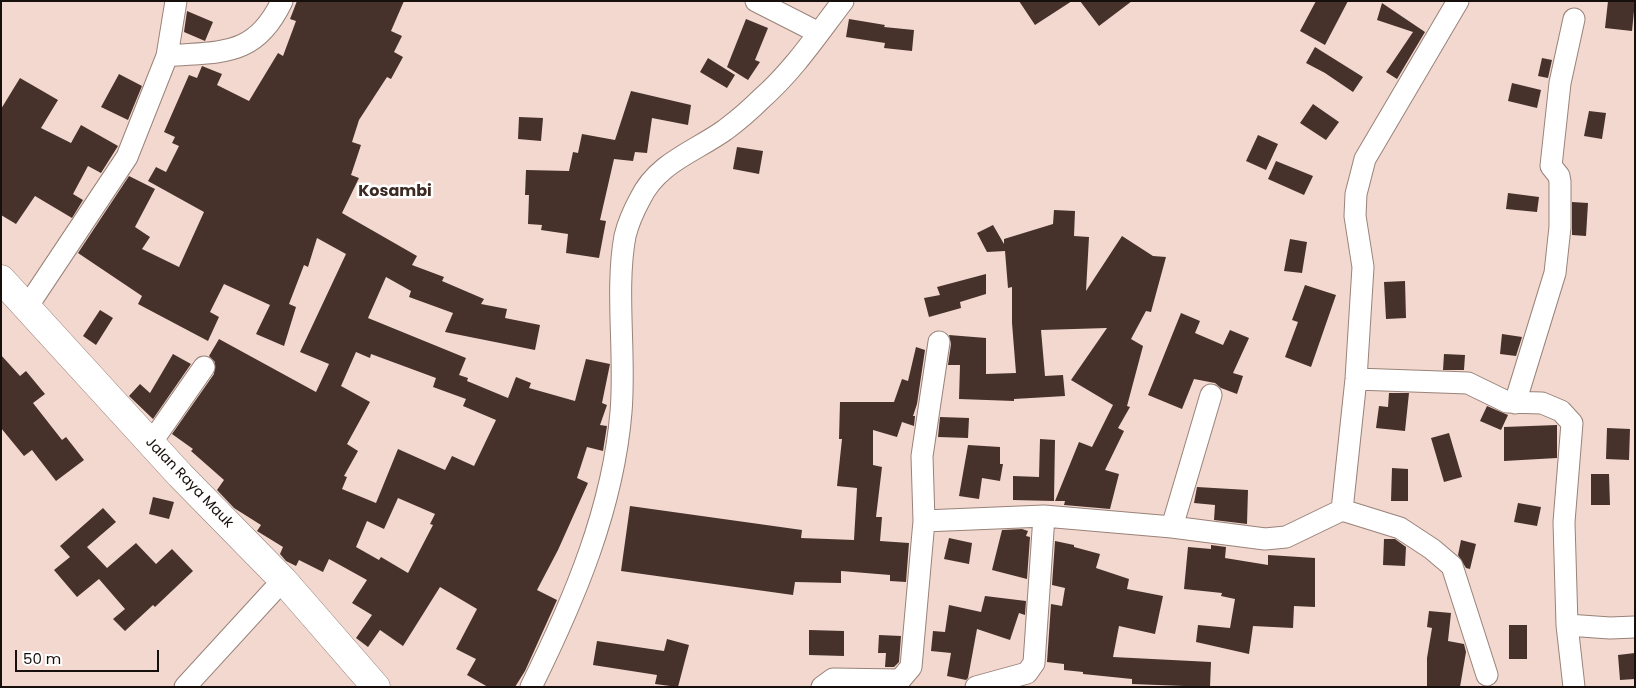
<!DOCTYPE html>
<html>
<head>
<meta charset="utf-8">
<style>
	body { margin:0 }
	#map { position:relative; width:1636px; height:688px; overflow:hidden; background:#f2d8cf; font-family:Poppins,sans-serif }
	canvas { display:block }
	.frame { position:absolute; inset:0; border:2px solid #170f0c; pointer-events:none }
	.scale { position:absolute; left:15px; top:650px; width:144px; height:22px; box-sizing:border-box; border:2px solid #170f0c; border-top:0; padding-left:6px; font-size:15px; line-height:18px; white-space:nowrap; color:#170f0c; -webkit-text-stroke:4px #fff; paint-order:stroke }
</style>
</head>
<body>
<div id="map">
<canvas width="1636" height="688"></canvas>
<div class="frame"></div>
<div class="scale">50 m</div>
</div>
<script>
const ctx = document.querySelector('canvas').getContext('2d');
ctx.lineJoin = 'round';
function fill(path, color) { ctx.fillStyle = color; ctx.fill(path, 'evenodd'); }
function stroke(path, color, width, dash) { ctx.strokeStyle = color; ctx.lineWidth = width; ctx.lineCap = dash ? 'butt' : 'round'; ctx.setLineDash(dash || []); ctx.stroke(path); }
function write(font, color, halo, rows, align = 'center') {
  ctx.font = font + ' Poppins,sans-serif'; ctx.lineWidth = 5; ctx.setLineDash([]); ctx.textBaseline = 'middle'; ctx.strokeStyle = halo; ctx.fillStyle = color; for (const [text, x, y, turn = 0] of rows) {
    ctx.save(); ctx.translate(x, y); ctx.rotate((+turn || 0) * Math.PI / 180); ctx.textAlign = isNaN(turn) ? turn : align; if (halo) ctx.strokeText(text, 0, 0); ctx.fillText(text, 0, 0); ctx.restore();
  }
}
const building = new Path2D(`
	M297 1H404L391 31 402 36 394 52 403 57 391 79 387 77 359 120 352 142 361 145 351 175 359 178 342 213 417 256 412 265 444 277 442 281 484 299 481 304 507 309 505 318 540 325 535 350 445 332 453 313 409 297 411 291 386 277 368 318 466 358 459 375 468 378 467 381 508 398 516 377 531 383 529 388 575 401 586 359 610 364 602 403 607 405 600 425 607 426 603 451 587 447 577 478 588 483 558 550 537 590 557 600 525 671 515 687H488L467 675 476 659 456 649 477 609 440 587 403 646 380 630 368 647 356 638 372 615 352 603 367 580 329 559 323 572 299 560 296 566 286 561 280 554 283 547 257 531 261 525 234 508 217 490 224 480 191 451 193 449 172 434 214 374 215 362 209 356 219 339 316 392 329 364 300 352 346 254 317 238 308 267 304 265 289 304 296 307 284 346 256 334 270 305 224 284 210 312 219 317 208 341 138 304 142 296 78 253 129 176 155 189 135 227 150 237 142 249 179 267 204 212 148 181 156 167 166 172 179 146 172 143 175 137 164 132 189 75 197 78 202 66 222 74 217 85 249 101 278 53 283 56 296 21 290 19ZM356 352 370 358 371 354 436 378 433 387 466 399 463 406 496 420 474 466 452 456 445 470 398 449 376 503 342 489 347 477 344 476 358 451 347 444 370 402 341 386ZM398 498 435 514 430 524 433 525 408 573 381 557 379 560 356 547 367 521 384 529Z
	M1019 1H1072L1035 25Z
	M1080 1H1132L1099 26Z
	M1316 1H1348L1325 45 1300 31Z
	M1608 1H1635L1632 31 1605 28Z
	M1382 3 1425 32 1397 79 1386 72 1413 32 1377 20Z
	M187 11 213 22 205 41 184 32Z
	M746 19 768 28 755 60 760 62 748 80 727 67Z
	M849 19 885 25 884 27 914 30 912 51 884 48 885 43 846 37Z
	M1315 47 1363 77 1353 92 1325 73 1306 63Z
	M708 58 735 75 727 88 700 72Z
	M1542 58 1552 60 1548 78 1538 76Z
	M119 74 142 86 128 120 101 107Z
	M20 78 58 100 41 128 71 143 81 125 118 146 101 173 88 166 73 194 83 200 72 218 35 196 16 224 1 215V109Z
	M1512 83 1541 90 1537 108 1508 101Z
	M631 91 691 105 688 125 652 118 647 153 635 152 633 161 614 159 600 220 606 221 599 258 566 253 568 234 541 230 542 225 528 224 529 195H525L526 170 569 171 573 152 578 153 582 134 615 140Z
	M1313 104 1339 122 1326 140 1300 123Z
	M1589 111 1606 113 1602 139 1584 136Z
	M519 117 543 118 541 141 518 139Z
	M1258 135 1278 144 1266 170 1246 161Z
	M737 147 763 151 759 174 733 169Z
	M1276 161 1313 176 1304 195 1268 179Z
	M1508 193 1539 197 1537 212 1506 209Z
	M1572 202 1588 203 1586 236 1572 235Z
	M1054 210 1075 211 1074 236 1089 237 1086 291 1122 236 1153 256 1166 257 1151 312 1146 311 1131 339 1143 346 1127 406 1130 407 1118 428 1124 431 1105 470 1119 474 1110 509 1064 505 1065 501H1055L1079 442 1092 447 1113 405 1071 380 1107 328 1041 330 1045 376 1063 375 1065 396 1014 399V401L959 399 960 365H948L951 344 949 335 986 338V374L1016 373 1012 323V287L1008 288 1005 251 987 252 977 233 993 225 1004 244V239L1053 224Z
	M1290 239 1307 242 1302 273 1284 271Z
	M986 274V294L960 302 961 308 929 317 924 298 940 295 937 287Z
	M1405 281 1406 318 1386 319 1384 282Z
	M1305 285 1336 295 1311 367 1285 357 1298 322 1292 320Z
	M100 310 113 318 96 345 83 336Z
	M1181 313 1200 321 1195 333 1223 345 1230 330 1249 338 1233 373 1243 376 1237 394 1221 388 1215 383 1194 379 1182 409 1148 395Z
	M1502 334 1522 337 1516 356 1500 354Z
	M916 347 925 350 917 404 913 416H915L914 426 902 422 897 437 873 430V465L882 467 876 517H882L880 541 909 543 906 582 890 581V575L841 571V583L795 582 793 595 621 571 630 506 802 530 801 538 854 540 857 488 837 486 842 439H839L840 402H894L902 379 908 381Z
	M173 354 191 364 153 419 129 396 140 384 150 393Z
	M1444 354 1465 355 1464 370H1443Z
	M1 355 20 376 26 371 45 394 33 403 62 440 66 437 84 460 56 481 32 450 24 456 1 428Z
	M1389 393H1409L1405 431 1376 428 1379 406 1388 407Z
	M1487 406 1508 415 1501 430 1480 421Z
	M940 417 969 418 968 438 938 437Z
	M1557 425V458L1504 461V427Z
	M1607 428 1630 429 1629 460 1606 459Z
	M1449 433 1462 477 1444 482 1431 438Z
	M1040 439 1055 440 1054 501 1013 500V476L1039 477Z
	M968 445 1000 447V464H1003L1000 481 982 478 979 499 959 496Z
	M1392 468 1408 469V501H1391Z
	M1591 474H1609L1610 505H1591Z
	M1197 487 1248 490 1247 524 1214 520 1215 505 1194 503Z
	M153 497 174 502 169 519 149 514Z
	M1518 503 1541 507 1537 526 1514 522Z
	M103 508 116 522 87 547 107 568 136 543 156 564 172 549 193 571 155 607 153 605 125 631 113 619 125 609 99 579 77 597 54 570 70 557 60 546Z
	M1022 529 1028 531 1026 536 1030 537 1027 579 992 570 1002 530Z
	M949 538 972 543 969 564 944 559Z
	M1384 539H1395L1406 547 1405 566 1383 565Z
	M1461 540 1476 544 1470 569 1466 568 1458 555Z
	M1055 541 1074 545V547L1100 554 1096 568 1129 579 1127 589 1163 596 1155 634 1119 626 1113 657 1211 662 1210 687 1132 684V679L1083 674V672L1064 670V664L1047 662 1051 604 1062 606 1065 588 1052 585Z
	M1211 545 1226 547 1225 558 1268 565V555L1315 558V607L1294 606 1293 628 1253 626 1249 654 1196 642 1198 625 1230 628 1235 599 1221 596 1222 593 1184 589 1188 547 1211 549Z
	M985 596 1026 601 1025 615 1019 613 1010 640 977 629 968 678 966 680 947 676 951 653 931 651 933 631 945 632 949 605 981 612Z
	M1429 611 1451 613 1448 641 1464 644 1466 652 1460 687H1427V658L1432 628 1427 627Z
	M1509 625H1527V659H1509Z
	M809 630 844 631V656L809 655Z
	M879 635 901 636 899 662 894 667H885L886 653H878Z
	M667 639 689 645 678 687 655 684 657 675 593 665 597 641 664 651Z
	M1635 653V679L1620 680 1618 655Z`);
const minor = new Path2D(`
	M756 1 819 33
	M167 56C221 51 255 58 282 1
	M27 307 127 157 167 56 176 1
	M1356 379 1468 383 1507 402 1542 403 1561 411 1572 423 1564 522 1567 625 1574 687
	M1515 403 1555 273 1560 227V182L1559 176 1551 166 1560 83 1574 19
	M151 443 204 367
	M1342 510 1356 379 1363 267 1355 216 1356 194 1365 159 1458 1
	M924 521 1044 516 1172 527 1265 539 1286 537 1342 510 1400 528 1432 549 1452 566 1487 675
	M1172 527 1211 395
	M1567 625 1610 628 1635 627
	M185 687 283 580
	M531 687C574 600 613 509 621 412 626 356 615 290 625 236 628 224 634 210 640 199 657 163 694 152 725 130 737 121 750 110 761 99 793 71 817 35 843 1
	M822 687 833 679 900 680 911 667 924 521 922 456 939 342
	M976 687 1027 673 1034 663 1044 516`);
const primary = new Path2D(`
	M1 279 180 475 283 580 376 687`);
const streetNames = [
	["Jalan Raya Mauk",189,483,46]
];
const quarterNames = [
	["Kosambi",395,192]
];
fill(building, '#46322b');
stroke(minor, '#998279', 23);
stroke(primary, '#998279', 29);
stroke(minor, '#fff', 21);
stroke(primary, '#fff', 28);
write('14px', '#170f0c', '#fff', streetNames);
write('bold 16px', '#3d2a23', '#fff', quarterNames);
</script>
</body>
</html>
